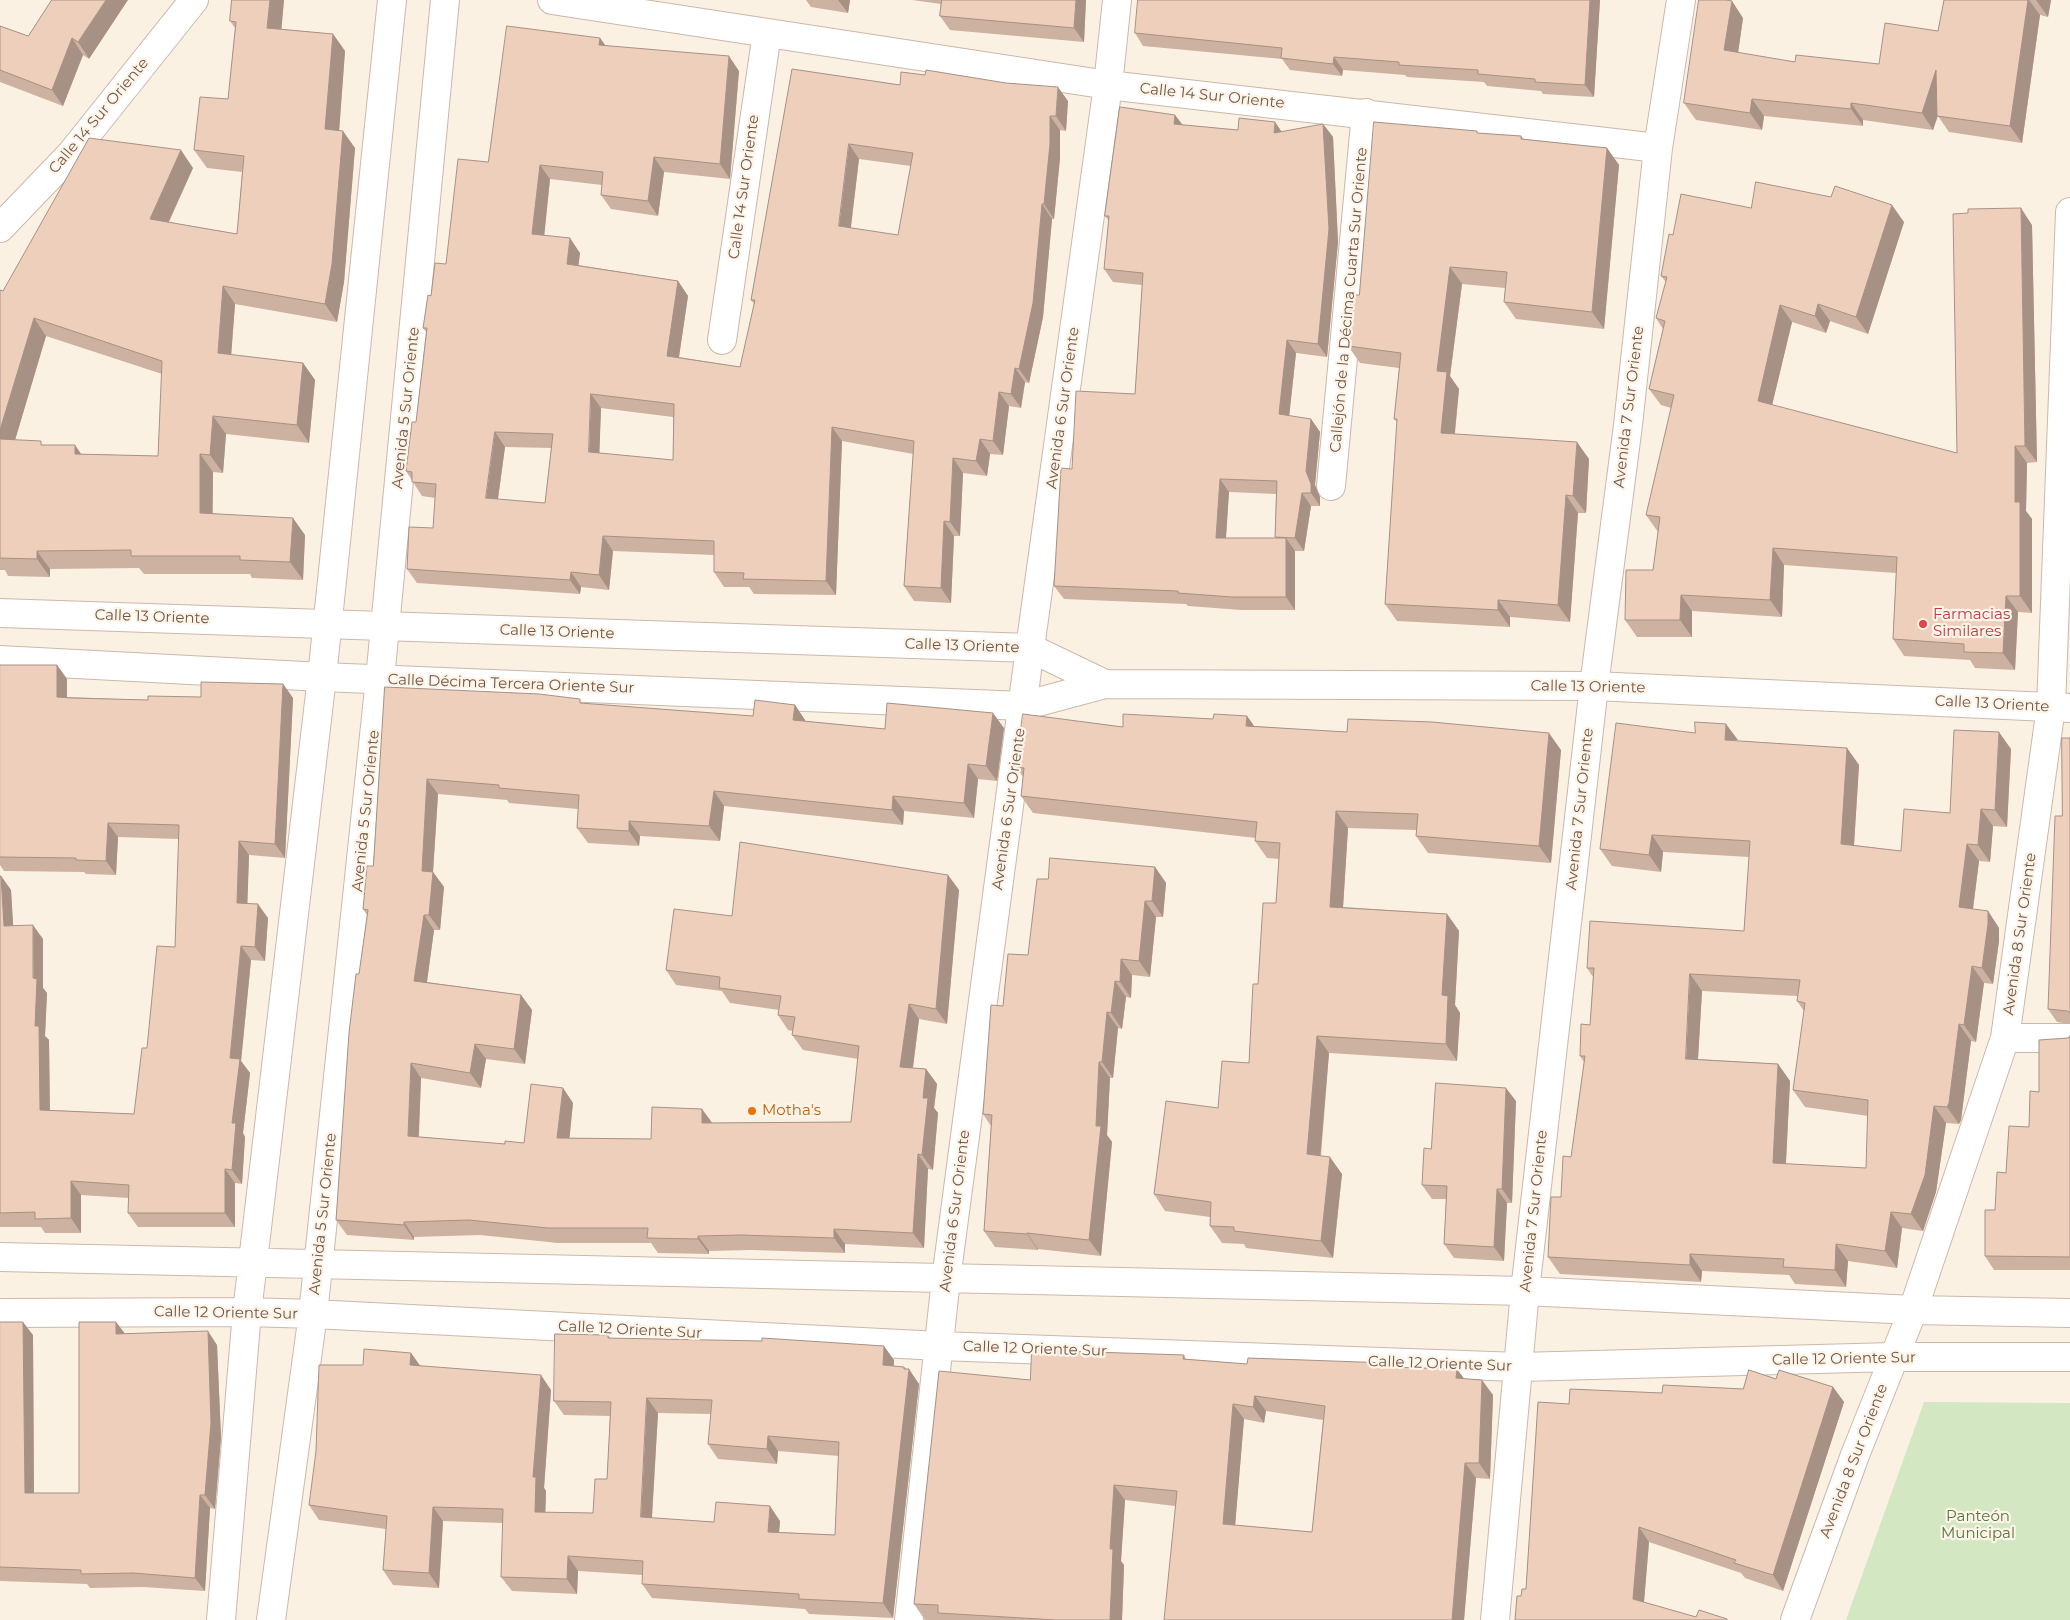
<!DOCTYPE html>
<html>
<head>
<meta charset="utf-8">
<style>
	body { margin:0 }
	canvas { display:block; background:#fbf1e3 }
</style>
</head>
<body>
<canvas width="2070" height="1620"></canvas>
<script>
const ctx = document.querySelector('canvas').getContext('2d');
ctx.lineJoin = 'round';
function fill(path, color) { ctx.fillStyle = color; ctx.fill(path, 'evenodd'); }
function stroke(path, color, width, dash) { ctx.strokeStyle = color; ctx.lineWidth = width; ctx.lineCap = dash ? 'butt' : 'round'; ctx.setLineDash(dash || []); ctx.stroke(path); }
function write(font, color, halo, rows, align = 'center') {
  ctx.font = font + ' Montserrat,sans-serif'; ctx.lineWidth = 4.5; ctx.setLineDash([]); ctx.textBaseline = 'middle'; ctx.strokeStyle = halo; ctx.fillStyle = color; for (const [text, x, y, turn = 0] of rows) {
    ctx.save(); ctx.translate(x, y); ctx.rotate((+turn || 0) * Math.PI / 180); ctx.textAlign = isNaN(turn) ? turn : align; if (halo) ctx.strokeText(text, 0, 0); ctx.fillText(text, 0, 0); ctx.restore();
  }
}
const green = new Path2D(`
	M1924 1402 2070 1403V1620H1846Z`);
const minor = new Path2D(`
	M552 0 1108 85 1658 148
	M0 228 71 154 194 0
	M722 340 767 33
	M1331 486 1366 113
	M2005 1038H2070
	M0 1257 1525 1291 1913 1310 2070 1313
	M0 1313 247 1312 313 1314 940 1346 1519 1367 1893 1357H2070
	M221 1620 247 1312 322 677 392 0
	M271 1620 313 1314 380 679 445 0
	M909 1620 946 1279 1030 648 1108 85 1117 0
	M1495 1620 1525 1291 1594 686 1628 425 1658 148 1681 0
	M1795 1620 1855 1455 1913 1310 2005 1038 2051 707 2070 212`);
const tertiary = new Path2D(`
	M0 613 1030 648 1105 684
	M0 660 322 677 1023 706 1105 684 1594 686 2070 708`);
const wall = new Path2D(`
	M52 0 89 59 83 55 63 106 0 82V26L28 36Z
	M232 0H284L281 29 333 34 345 51 339 130 355 148 344 282 337 322 235 304 231 355 303 363 315 380 309 443 226 434 223 473 213 472V513L305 535 303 580 252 578 250 574H144L139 568 50 569V577L8 576 5 570H0V290L3 291 193 168 169 222 237 234 242 172 207 168 194 150 228 99 235 28 230 21ZM46 336 162 374 158 456 81 454 75 445H43L15 440Z
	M806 0H850L848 13 811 7Z
	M912 0H1086L1084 42 950 30 940 16 941 4Z
	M1600 0 1594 97 1543 94 1541 91 1487 86 1484 82 1407 77 1405 75 1343 70 1342 76 1290 70 1282 59 1143 46 1135 33Z
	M1944 0H2051L2048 17 2040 15 2022 143 1949 132 1938 116 1933 130 1863 120V126L1764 116 1762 130 1696 120 1684 103 1743 18 1738 53 1795 62 1879 64 1938 31Z
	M600 38 605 45 739 71 730 179 664 172 658 216 611 209 601 195 602 185 550 179 544 235 580 253 578 265 678 281 688 296 679 357 740 367 754 304 751 300 792 69 900 85 1068 101 1066 131 1060 130V158L1054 219H1052L1043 317 1029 383 1025 382 1021 408 1009 406 1003 455 990 454 987 476 963 473 960 536H954L951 603 914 601 904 586 913 454 842 441 836 595 754 594 749 587H724L714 572V555L613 551 609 590 581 587 580 594 417 583 407 569 433 528 435 498 422 496 406 471 416 422 426 332 423 328 431 296 446 264 488 162ZM859 159 911 166 898 235 851 228ZM601 408 673 417V460L599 453ZM505 447 551 448 545 503 498 499Z
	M1175 115 1182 125 1238 130 1282 132 1323 124 1333 137 1338 242 1327 357 1296 353 1289 416 1311 419 1320 432 1315 485 1320 497V506H1311L1304 551H1294L1295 610H1241L1188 606 1186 604 1064 599 1054 586 1072 469 1135 394 1142 285 1113 282 1104 269 1109 221 1105 216ZM1229 492 1276 494 1275 537 1276 538H1226Z
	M1479 133 1521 136 1524 139 1607 148 1619 165 1604 329 1516 319 1504 302 1505 288 1462 284 1450 376 1459 389 1455 434 1589 459 1586 513H1578L1570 622 1510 617V627L1397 621 1385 604 1397 422 1394 419 1399 368 1360 363 1348 346 1359 295Z
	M1751 208 1904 222 1868 334 1830 321 1826 333 1792 322 1772 405 1957 453 2032 225 2037 462 2027 463 2026 511 2032 519V613L2018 612 2015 670 1975 668 1970 660 1904 656 1893 639 1896 573 1784 565 1782 617 1692 611V637H1637L1625 620 1653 570 1658 532 1646 515 1671 408 1661 405 1649 389 1663 329 1656 318 1666 282 1661 276 1673 235Z
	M0 665H57L67 679V697L148 700 201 697 283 684 293 698 285 858 249 855 247 903 268 918 265 961 251 960 241 1061 250 1073 243 1133 245 1137 242 1184 235 1183V1227H138L128 1213 129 1198 81 1195V1233H45L41 1227H0V876H1L11 890 13 925 43 939V988L47 993 45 1036 49 1040 50 1110 134 1114 147 1048 175 947 179 839 118 837 116 875 86 874 84 872 4 871 0 865Z
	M385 687 584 704 753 716 795 705 805 720V721L885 729 1004 728 997 781 978 779 974 818 904 811 903 825 724 806 720 841 640 836 639 846 588 843 577 828 578 809 509 803 507 800 438 794 433 872 444 887 440 930H434L427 982 521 995 532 1010 525 1064 486 1059 481 1088 421 1078 419 1137 505 1144 524 1143 563 1088 573 1103 569 1138 651 1139 712 1123 851 1122 858 1059 803 1050 792 1035 793 1031 788 1030 778 1015 779 1010 730 1003 722 991 676 985 666 970 732 916 948 875 959 890 947 1024 919 1019 913 1068 926 1069 937 1084 934 1108 938 1113 933 1170 928 1169 924 1248 845 1244V1253L751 1250 709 1251V1254L658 1253 651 1243H558L480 1235 414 1237V1240L347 1235 336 1220 359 974 367 915 363 909 373 866Z
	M1247 716 1254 726 1561 750 1551 863 1428 853 1416 836V830L1348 828 1343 907 1447 914 1459 931 1455 1005 1460 1013 1457 1061 1329 1053 1321 1156 1342 1174 1333 1258 1246 1248 1244 1244 1222 1243 1210 1226V1217L1165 1211 1154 1194 1218 1108 1249 1063 1258 984 1276 903 1279 859 1267 858 1255 841 1256 838 1033 813 1021 796 1023 777 1016 767 1123 727Z
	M2070 738V1024L2057 1022 2048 1009 2062 816Z
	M1738 741 1847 748 1859 765 1854 845 1901 851 1950 813 2011 749 2007 827 1993 826 1990 862 1979 861 1973 909 1988 911 1999 928V941L1993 984 1984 983 1976 1042 1971 1041 1961 1120 1959 1124 1946 1123 1936 1192 1923 1231 1902 1228 1897 1268 1848 1261 1846 1287 1795 1284 1789 1275 1702 1271 1701 1282 1560 1274 1548 1257 1571 1157 1584 1062 1580 1056 1590 1025 1593 977 1587 968 1744 931 1749 857 1663 852 1661 872 1612 866 1600 849ZM1702 991 1797 996V1001L1804 1011 1793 1090 1805 1107 1868 1116 1866 1168 1786 1164 1790 1081 1778 1064 1698 1059Z
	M1155 867 1166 883 1163 917H1156L1150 977 1132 975 1131 998 1126 997 1122 1029 1118 1028 1113 1078H1110L1107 1135 1112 1142 1101 1256 1038 1249V1250L995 1247 984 1231 991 1126 983 1114 1003 1006 1028 955 1048 879Z
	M2070 1036V1270H1994L1985 1256 1995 1210 2006 1173 2029 1127 2039 1092 2068 1038Z
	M1516 1101 1512 1203H1507L1504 1261 1454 1258 1444 1244 1446 1199H1432L1422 1185 1431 1149Z
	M0 1322 33 1335 34 1493H79L116 1322 125 1334 217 1345 221 1437 215 1509 210 1508 205 1591 143 1587 90 1588 87 1584 0 1581Z
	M608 1335 610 1338 894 1360V1366L904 1367 919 1384 893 1618 809 1614 805 1609 652 1598 642 1584 643 1575 578 1571 577 1594 512 1591 501 1577 503 1523 443 1521 439 1588 393 1585 383 1570 386 1529 319 1520 309 1505 363 1365 411 1353 420 1366 551 1390 544 1488 546 1491 545 1512 593 1513 607 1479 610 1416 564 1415 554 1401ZM658 1413 711 1414 708 1444 718 1459 777 1464 778 1451 839 1456 835 1535 779 1532 780 1521 714 1522 652 1518Z
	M1184 1355 1186 1359 1247 1364 1388 1363 1391 1367 1457 1369 1464 1379 1493 1395 1490 1479 1476 1478 1464 1620 1175 1506 1125 1500 1121 1561 1124 1565 1122 1620H925L914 1604 1030 1380ZM1266 1411 1323 1420 1312 1532 1235 1525 1244 1419 1264 1423Z
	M1749 1370 1776 1379 1779 1370 1833 1387 1844 1402 1783 1591 1745 1578 1741 1573 1649 1542 1644 1602 1696 1617 1699 1610 1727 1619 1728 1620H1515L1517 1596H1521L1522 1589H1526L1538 1402 1569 1404 1570 1389 1662 1393 1663 1385 1743 1389Z`);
const shadedWall = new Path2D(`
	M106 0H128L89 59 78 42Z
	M270 0H284L280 46 267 28Z
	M838 0H850L848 13Z
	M1076 0H1086L1084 42 1074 28Z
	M1590 0H1600L1594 97 1585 85Z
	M2028 0H2029L2040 15 2022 143 2010 126Z
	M2036 0H2051L2048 17Z
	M1732 1 1743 18 1736 67 1724 50Z
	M333 34 345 51 338 146 325 129Z
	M72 38 83 55 63 106 52 90Z
	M600 38 610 52 599 45Z
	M729 56 739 71 730 179 720 164Z
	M1334 57 1343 70 1342 76 1333 64Z
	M1936 70 1947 87 1933 130 1922 113Z
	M1058 87 1068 101 1066 131 1056 116Z
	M1752 99 1764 116 1762 130 1750 113Z
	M1851 103 1863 120V126L1851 109Z
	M1175 115 1185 128 1174 124Z
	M1050 116 1060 130V158L1054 219 1044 204Z
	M1275 122 1284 135 1274 133Z
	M1323 124 1333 137 1338 242 1327 357 1318 344Z
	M343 131 355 148 344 282 337 322 325 304Z
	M849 144 859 159 849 241 839 226Z
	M1607 148 1619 165 1604 329 1592 312Z
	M181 150 193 168 162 236 150 219Z
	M654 157 664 172 658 216 648 201Z
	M540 165 550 179 543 248 532 234Z
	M1042 204 1052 219 1043 317 1029 383 1019 369Z
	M1892 205 1904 222 1868 334 1856 317Z
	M2021 208 2032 225 2037 462 2025 446Z
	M570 238 580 253 577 278 567 264Z
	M1450 267 1462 284 1450 376 1459 389 1453 450 1441 433 1437 371Z
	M678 281 688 296 677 370 667 356Z
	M223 286 235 304 230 371 218 353Z
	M1818 304 1830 321 1826 333 1815 316Z
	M1780 305 1792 322 1769 418 1758 401Z
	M34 318 46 336 10 457 0 443V430Z
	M1287 340 1296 353 1288 427 1279 414Z
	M303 363 315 380 309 443 297 425Z
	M1015 368 1025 382 1021 408 1011 394Z
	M999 392 1009 406 1003 455 993 441Z
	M591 394 601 408 599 466 589 452Z
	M213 416 226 434 223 473 210 455Z
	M1311 419 1320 432 1315 485 1320 497V506L1311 493 1306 471Z
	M832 427 842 441 836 595 826 581Z
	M495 432 505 447 496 513 486 498Z
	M980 439 990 454 987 476 976 461Z
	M1577 442 1589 459 1586 513 1573 496Z
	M75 445 87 463 75 454Z
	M2015 446 2027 463 2026 511 2032 519V613L2020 596 2015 502Z
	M200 454 213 472 212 531 200 513Z
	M953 458 963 473 960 536 950 522Z
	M1220 479 1229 492 1225 551 1216 538Z
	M1302 493 1311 506 1304 551 1295 538Z
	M1566 495 1578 513 1570 622 1558 605Z
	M293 518 305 535 303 580 290 562Z
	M944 521 954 536 951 603 941 588Z
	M603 536 613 551 609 590 599 575Z
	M1286 538 1295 551V610L1286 597Z
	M1773 548 1784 565 1782 617 1770 600Z
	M37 551 50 569V577L37 559Z
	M571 572 581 587 580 594 570 580Z
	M1681 595 1692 611V637L1680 620Z
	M2006 596 2018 612 2015 670 2003 653Z
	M1498 600 1510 617V627L1498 610Z
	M57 665 67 679V711L57 697Z
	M283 684 293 698 285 858 275 844Z
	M795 705 805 720 804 735 793 720Z
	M993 713 1004 728 997 781 986 766Z
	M1247 716 1259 733 1246 726Z
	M1726 724 1738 740H1725Z
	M1999 732 2011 749 2007 827 1995 810Z
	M1549 733 1561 750 1551 863 1539 846Z
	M1847 748 1859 765 1853 861 1841 844Z
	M968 764 978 779 974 818 964 803Z
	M427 779 438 794 433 872 444 887 440 930 429 915 422 871Z
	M714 791 724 806 720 841 709 826Z
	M893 796 904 811 903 825 892 810Z
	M1981 809 1993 826 1990 862 1978 845Z
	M1336 811 1348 828 1342 924 1330 907Z
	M629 821 640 836 639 846 629 831Z
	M108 823 118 837 116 875 106 861Z
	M1652 835 1663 852 1661 872 1649 855Z
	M239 841 249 855 247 917 237 903Z
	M1967 844 1979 861 1971 924 1959 907Z
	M1155 867 1166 883 1163 917 1152 901Z
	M948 875 959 890 947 1024 936 1009Z
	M1 876 11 890 14 940 4 926Z
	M1145 901 1156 917 1150 977 1139 961Z
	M258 904 268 918 265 961 255 947Z
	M1988 911 1999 928V941L1993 984 1982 968Z
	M1447 914 1459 931 1455 1005 1460 1013 1457 1061 1446 1044 1442 995Z
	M424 915 434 930 425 996 414 981Z
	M33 925 43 939V988L47 993 45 1036 49 1040 50 1124 40 1110 35 1026Z
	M241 946 251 960 241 1061 250 1073 243 1133 245 1137 242 1184 232 1170V1123L230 1058Z
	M1121 959 1132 975 1131 998 1120 982Z
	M1972 966 1984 983 1976 1042 1964 1025Z
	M1690 974 1702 991 1697 1076 1686 1059Z
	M1115 981 1126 997 1122 1029 1111 1013Z
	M521 995 532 1010 525 1064 514 1049Z
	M909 1004 919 1019 911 1082 900 1067Z
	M1107 1012 1118 1028 1113 1078 1102 1062Z
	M1959 1024 1971 1041 1961 1120 1959 1124 1947 1107Z
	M1317 1036 1329 1053 1319 1171 1307 1154Z
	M475 1044 486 1059 481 1088 470 1073Z
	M1099 1062 1110 1078 1107 1135 1112 1142 1101 1256 1089 1240Z
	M411 1063 421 1078 418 1151 408 1136Z
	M1778 1064 1790 1081 1785 1180 1773 1163Z
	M926 1069 937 1084 934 1108 938 1113 933 1170 922 1155 923 1098Z
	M563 1088 573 1103 568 1153 557 1138Z
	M1506 1088 1516 1101 1512 1203 1502 1189Z
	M1934 1106 1946 1123 1936 1192 1923 1231 1911 1214Z
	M702 1109 713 1124 702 1123Z
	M918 1154 928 1169 924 1248 913 1233Z
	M1330 1157 1342 1174 1333 1258 1321 1241Z
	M225 1169 235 1183V1227L225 1213Z
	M71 1181 81 1195V1233L71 1218Z
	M1497 1189 1507 1203 1504 1261 1494 1247Z
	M1891 1212 1902 1228 1897 1268 1885 1251Z
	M404 1222 414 1237V1240L404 1225Z
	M834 1229 845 1244V1253L834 1238Z
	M1027 1233 1038 1249V1250L1027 1234Z
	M698 1236 709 1251V1254L698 1239Z
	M1836 1244 1848 1261 1846 1287 1835 1270Z
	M1690 1254 1702 1271 1701 1282 1690 1265Z
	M23 1322 33 1335 34 1507 25 1493Z
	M116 1322 126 1335 116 1334Z
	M208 1331 217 1345 221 1437 215 1509 205 1495Z
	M884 1346 894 1360 893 1380 883 1365Z
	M411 1353 421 1367 410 1365Z
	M904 1367 908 1373 909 1369 919 1384 893 1618 883 1603Z
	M1457 1369 1468 1384 1456 1378Z
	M541 1375 551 1390 544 1488 546 1491 545 1526 535 1512 533 1477Z
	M1482 1380 1493 1395 1490 1479 1479 1463Z
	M1833 1387 1844 1402 1783 1591 1773 1575Z
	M1255 1396 1266 1411 1264 1423 1253 1407Z
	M647 1398 658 1413 651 1532 641 1517Z
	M1233 1404 1244 1419 1234 1539 1223 1524Z
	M768 1436 778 1451 777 1464 767 1449Z
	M1465 1463 1476 1478 1464 1620H1452Z
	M1114 1485 1125 1500 1121 1561 1124 1565 1122 1620H1110V1549Z
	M200 1495 210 1508 205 1591 195 1578Z
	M770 1506 780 1521 778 1546 768 1532Z
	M433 1507 443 1521 439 1588 429 1573Z
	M1639 1527 1649 1542 1643 1614 1633 1599Z
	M568 1556 578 1571 577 1594 567 1579Z`);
const building = new Path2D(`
	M52 0H106L78 42 72 38 52 90 0 70V26L28 36Z
	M232 0H270L267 28 333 34 325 129 343 131 332 264 325 304 223 286 218 353 303 363 297 425 213 416 210 455 200 454V513L293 518 290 562 240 560V556H131V550L37 551V559L0 558V439L41 441V445H75V454L158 456 162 361 34 318 0 430V290L3 291 89 138 181 150 150 219 237 234 244 156 194 150 200 97 228 99 236 22 230 21Z
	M942 0H1076L1074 28 940 16Z
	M1138 0H1590L1585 85 1535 82V79L1478 74V70L1399 65V62L1334 57 1333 64 1281 58 1282 48 1135 33Z
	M1699 0H1726L1732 1 1724 50 1795 62 1796 55 1879 64 1885 23 1938 31 1944 0H2028L2010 126 1937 116 1936 70 1922 113 1851 103V109L1752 99 1750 113 1684 103Z
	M507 26 600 38 599 45 729 56 720 164 654 157 648 201 601 195 603 172 540 165 532 234 570 238 567 264 678 281 667 356 740 367 755 300H751L792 69 900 85 901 72 925 75 926 70 1006 83 1058 87 1056 116H1050V144L1044 204H1042L1033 303 1019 369 1015 368 1011 394 999 392 993 441 980 439 976 461 953 458 950 522 944 521 941 588 904 586 914 441 832 427 826 581 743 579 744 573 714 572V541L603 536 599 575 571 572 570 580 407 569 409 527 433 528 436 484 412 482V472L406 471 412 422H416L427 328H423L428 295 431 296 435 263 446 264 458 159 488 162ZM849 144 913 153 898 235 839 226ZM591 394 674 404 673 460 589 452ZM495 432 553 434 545 503 486 498Z
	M1120 107 1175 115 1174 124 1238 130 1239 118 1275 122 1274 133 1323 124 1329 229 1318 344 1287 340 1279 414 1311 419 1306 471 1311 484V493H1302L1295 538 1275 537 1277 481 1220 479 1216 538H1286V597H1232L1178 593V591L1054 586 1061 468 1072 469 1076 391 1135 394 1143 273 1104 269 1109 216H1105Z
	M1374 122 1477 131V133L1521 136V139L1607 148 1592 312 1504 302 1507 272 1450 267 1437 371 1447 372 1441 433 1577 442 1573 496 1566 495 1558 605 1498 600V610L1385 604 1397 419H1394L1401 353 1348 346 1351 295H1359Z
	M1756 182 1831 197 1835 186 1892 205 1856 317 1818 304 1815 316 1780 305 1758 401 1957 453 1953 214 1968 213V209L2021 208 2025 446H2015V502H2020V596H2006L2003 653 1964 652V644L1893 639 1897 557 1773 548 1770 600 1681 595 1680 620H1625L1626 570H1653L1660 517 1646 515 1674 395 1649 389 1665 321 1656 318 1667 277 1661 276 1669 234 1673 235 1681 194 1751 208Z
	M0 665H57V697L72 698 148 700V696L201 697V682L283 684 275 844 239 841 237 903 258 904 255 947 241 946 230 1058 240 1059 232 1123H236L232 1170 225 1169V1213H128L129 1185 71 1181V1218L35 1219V1212L0 1213V876H1L4 926 33 925V978L37 979 35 1026H39L40 1110 134 1114 142 1048H147L157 946 175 947 179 825 108 823 106 861 76 860V858L0 857Z
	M385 687 539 694 580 699V703L753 716 755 700 795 705 793 720 885 729 887 703 993 713 986 766 968 764 964 803 893 796 892 810 714 791 709 826 629 821V831L577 828 579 795 499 788V785L427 779 422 871 433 872 429 915H424L414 981 521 995 514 1049 475 1044 470 1073 411 1063 408 1136 505 1144V1141L524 1143 531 1084 563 1088 557 1138 651 1139 652 1107 702 1109V1123L851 1122 859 1046 792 1035 795 1017 778 1015 781 996 719 988 720 977 666 970 674 909 732 916 740 842 948 875 936 1009 909 1004 900 1067 926 1069 923 1098H928L922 1155 918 1154 913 1233 834 1229V1238L741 1235 698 1236V1239L647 1238 648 1228H548L469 1220 404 1222V1225L336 1220 349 1033 356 974H359L368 910 363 909 367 866H373Z
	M1023 714 1123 727V714L1213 719 1214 714 1247 716 1246 726 1347 732 1348 719 1432 722 1549 733 1539 846 1416 836 1418 814 1336 811 1330 907 1447 914 1442 995 1448 996 1446 1044 1317 1036 1307 1154 1330 1157 1321 1241 1234 1231V1227L1210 1226 1211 1202 1154 1194 1166 1101 1218 1108 1222 1061 1249 1063 1253 984H1258L1263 903H1276L1280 843 1255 841 1257 822 1021 796 1024 768 1016 767Z
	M1695 722 1726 724 1725 740 1847 748 1841 844 1901 851 1904 809 1950 813 1954 730 1999 732 1995 810 1981 809 1978 845 1967 844 1959 907 1988 911V924L1982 968 1972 966 1964 1025 1959 1024 1949 1103 1947 1107 1934 1106 1925 1175 1911 1214 1891 1212 1885 1251 1836 1244 1835 1270 1783 1267 1784 1259 1690 1254V1265L1548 1257 1551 1197H1561L1563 1156 1571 1157 1585 1056H1580L1581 1024 1590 1025 1594 968H1587L1590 921 1744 931 1750 841 1652 835 1649 855 1600 849 1616 723 1695 733ZM1690 974 1800 980 1797 1001 1805 1003 1793 1090 1868 1100 1866 1168 1773 1163 1778 1064 1686 1059Z
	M2062 738H2070V1013L2068 1011 2048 1009 2055 816H2062Z
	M1050 858 1155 867 1152 901H1145L1139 961 1121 959 1120 982 1115 981 1111 1013 1107 1012 1102 1062H1099L1096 1126H1101L1089 1240 1027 1233V1234L984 1231 992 1115 983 1114 991 1005 1003 1006 1008 954 1028 955 1037 879H1048Z
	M2070 1036V1257L1985 1256V1210H1995L1997 1172 2006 1173 2009 1126 2029 1127 2030 1091 2039 1092V1040L2068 1038Z
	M1436 1083 1506 1088 1502 1189H1497L1494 1247 1444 1244 1447 1186 1422 1185 1424 1148 1431 1149Z
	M0 1322H23L25 1493H79V1322H116V1334L208 1331 211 1423 205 1495H200L195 1578 133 1573 81 1574V1570L0 1567Z
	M555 1334 608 1335V1338L762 1341V1338L884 1346 883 1365 904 1367V1369H909L883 1603 799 1599V1594L642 1584 643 1561 568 1556 567 1579 501 1577 503 1509 433 1507 429 1573 383 1570 387 1516 309 1505 316 1451 319 1365H363L364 1349 411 1353 410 1365 541 1375 533 1477H536L535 1512 593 1513 595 1479H607L611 1402 554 1401ZM647 1398 712 1400 708 1444 767 1449 768 1436 839 1442 835 1535 768 1532 770 1506 716 1502 714 1522 641 1517Z
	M1032 1350 1184 1355 1183 1359 1247 1364 1248 1358 1388 1363V1367L1457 1369 1456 1378 1482 1380 1479 1463H1465L1452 1620H1164L1177 1491 1114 1485 1110 1549H1113L1110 1620H1056L938 1613V1605L914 1604 939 1371 1030 1380ZM1255 1396 1325 1406 1312 1532 1223 1524 1233 1404 1253 1407Z
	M1749 1370 1776 1379 1779 1370 1833 1387 1773 1575 1734 1563 1736 1560 1639 1527 1633 1599 1696 1617 1699 1610 1727 1619V1620H1515L1517 1596H1521L1522 1589H1526L1538 1402 1569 1404 1570 1389 1662 1393 1663 1385 1743 1389Z`);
const markers = [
	[1923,624,5,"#e0444e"],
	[752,1111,5,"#e8710a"]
];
const streetNames = [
	["Calle 14 Sur Oriente",1212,96,6],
	["Calle 14 Sur Oriente",99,116,-50],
	["Calle 14 Sur Oriente",744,187,-82],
	["Callejón de la Décima Cuarta Sur Oriente",1349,300,-85],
	["Avenida 7 Sur Oriente",1629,407,-83],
	["Avenida 5 Sur Oriente",406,408,-84],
	["Avenida 6 Sur Oriente",1063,408,-82],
	["Calle 13 Oriente",152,617,2],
	["Calle 13 Oriente",557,632,2],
	["Calle 13 Oriente",962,646,2],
	["Calle Décima Tercera Oriente Sur",511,684,2],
	["Calle 13 Oriente",1588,687,1],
	["Calle 13 Oriente",1992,704,3],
	["Avenida 6 Sur Oriente",1009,809,-82],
	["Avenida 7 Sur Oriente",1580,809,-84],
	["Avenida 5 Sur Oriente",366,811,-84],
	["Avenida 8 Sur Oriente",2020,934,-82],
	["Avenida 6 Sur Oriente",955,1211,-83],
	["Avenida 7 Sur Oriente",1534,1211,-84],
	["Avenida 5 Sur Oriente",323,1214,-84],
	["Calle 12 Oriente Sur",226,1313,1],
	["Calle 12 Oriente Sur",630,1330,3],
	["Calle 12 Oriente Sur",1035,1349,2],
	["Calle 12 Oriente Sur",1844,1359,-1],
	["Calle 12 Oriente Sur",1440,1364,2],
	["Avenida 8 Sur Oriente",1854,1461,-69]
];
const healthNames = [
	["Farmacias",1933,615],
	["Similares",1933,632]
];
const foodNames = [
	["Motha's",762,1111]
];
const parkNames = [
	["Panteón",1978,1517],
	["Municipal",1978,1534]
];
fill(green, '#d2e7c2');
stroke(minor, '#cbb8aa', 30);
stroke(tertiary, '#cbb8aa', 30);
stroke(minor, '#fff', 28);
stroke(tertiary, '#fff', 28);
fill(wall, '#cdb2a2');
fill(shadedWall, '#a79184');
fill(building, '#eecfbc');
stroke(building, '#a79184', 1);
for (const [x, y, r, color] of markers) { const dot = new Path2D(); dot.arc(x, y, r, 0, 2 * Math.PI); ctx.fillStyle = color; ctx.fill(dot); stroke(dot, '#fef5e8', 2); }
write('15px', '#71574a', '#fef5e8', streetNames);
write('15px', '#be3a42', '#fef5e8', healthNames, 'left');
write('15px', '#c56008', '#fef5e8', foodNames, 'left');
write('15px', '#547743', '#fef5e8', parkNames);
</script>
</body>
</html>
